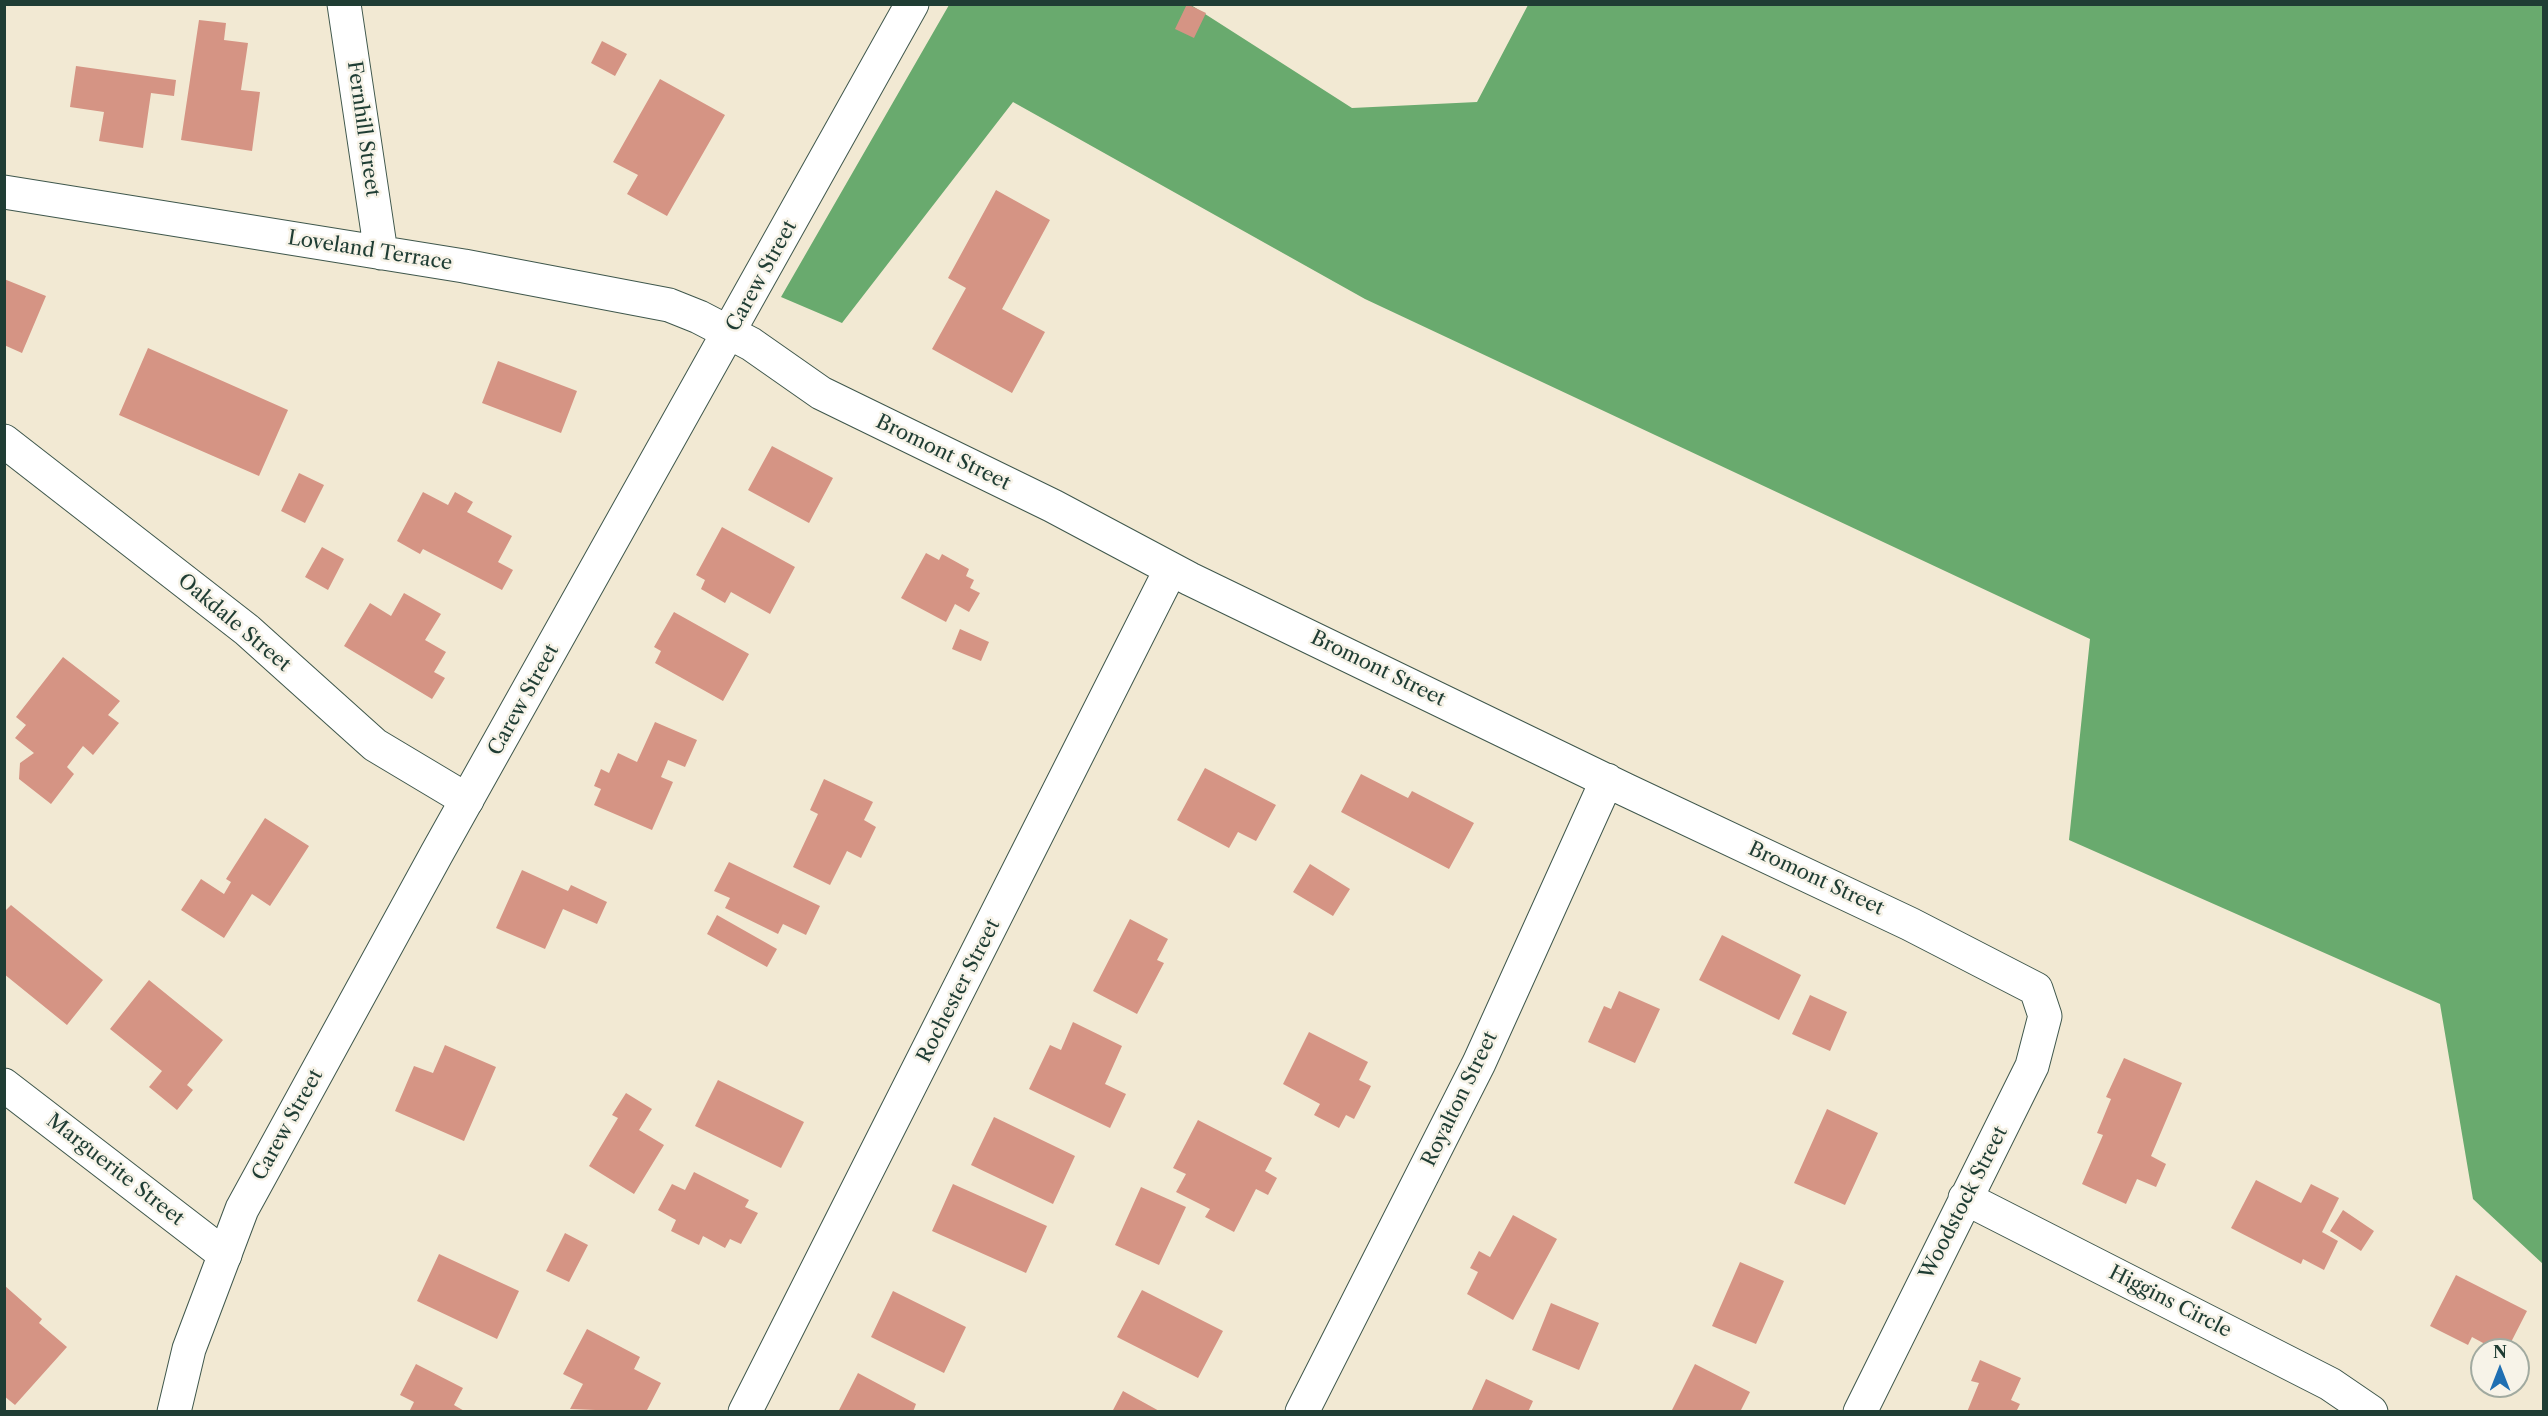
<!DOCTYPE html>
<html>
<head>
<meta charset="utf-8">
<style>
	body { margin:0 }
	#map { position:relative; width:2548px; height:1416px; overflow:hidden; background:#f2e9d3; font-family:"Libre Caslon Text",serif }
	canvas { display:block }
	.frame { position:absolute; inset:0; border:6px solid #1f3d34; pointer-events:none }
	.north { position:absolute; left:2470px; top:1338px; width:60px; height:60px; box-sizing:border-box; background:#f7f3e8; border:2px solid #a1aaa0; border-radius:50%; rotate:0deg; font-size:16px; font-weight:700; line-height:24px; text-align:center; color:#1f3d34 }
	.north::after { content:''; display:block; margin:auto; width:21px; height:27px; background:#1f6fb2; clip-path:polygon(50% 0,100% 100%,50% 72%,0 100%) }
</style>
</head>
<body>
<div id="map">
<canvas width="2548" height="1416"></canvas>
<div class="frame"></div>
<div class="north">N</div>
</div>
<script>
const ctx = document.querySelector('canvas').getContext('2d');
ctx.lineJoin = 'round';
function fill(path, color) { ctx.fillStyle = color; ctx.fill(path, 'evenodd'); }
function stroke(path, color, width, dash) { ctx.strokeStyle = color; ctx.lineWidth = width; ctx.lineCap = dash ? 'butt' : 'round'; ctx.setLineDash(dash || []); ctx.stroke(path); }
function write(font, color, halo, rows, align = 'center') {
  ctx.font = font + ' "Libre Caslon Text",serif'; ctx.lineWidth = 5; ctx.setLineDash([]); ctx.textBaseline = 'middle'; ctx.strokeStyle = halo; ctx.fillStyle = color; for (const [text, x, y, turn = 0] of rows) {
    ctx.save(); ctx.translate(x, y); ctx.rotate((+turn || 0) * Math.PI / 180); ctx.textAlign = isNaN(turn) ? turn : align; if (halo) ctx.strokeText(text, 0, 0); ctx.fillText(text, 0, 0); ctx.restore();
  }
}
const forest = new Path2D(`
	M949 5H1191L1352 108 1477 102 1528 5H2543V1264L2473 1199 2440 1004 2069 840 2090 639 1365 299 1013 102 842 323 781 297Z`);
const building = new Path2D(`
	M1187 4 1206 13 1194 38 1175 29Z
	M199 20 226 23 224 40 248 43 241 90 260 92 252 151 181 140Z
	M602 41 627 54 615 76 591 63Z
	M76 66 176 80 174 96 151 93 143 148 99 141 104 112 70 107Z
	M660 79 725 115 667 216 627 194 638 175 613 162Z
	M996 190 1050 220 1002 309 1045 332 1012 393 932 349 966 288 948 278Z
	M4 279 46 296 22 353 4 345Z
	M148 348 288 410 259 476 119 415Z
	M498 361 577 391 561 433 482 403Z
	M772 446 833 478 809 523 748 490Z
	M299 473 324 485 305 523 281 511Z
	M423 492 448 505 455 492 473 502 467 512 512 536 498 562 513 570 502 590 423 549 420 554 397 541Z
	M722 527 795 567 770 614 731 592 725 603 701 589 705 580 696 575Z
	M322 547 344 559 328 590 305 577Z
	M926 553 939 560 942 554 969 569 966 576 974 580 970 588 980 593 969 612 955 604 946 622 901 598Z
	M404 593 441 614 425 640 446 652 434 672 445 678 432 699 344 646 370 603 391 616Z
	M674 612 749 654 723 701 655 663 661 651 654 647Z
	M960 629 989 642 981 661 952 649Z
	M63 657 120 701 108 715 119 723 93 755 83 746 67 767 74 774 51 804 19 779 20 763 34 753 15 738 26 725 16 717Z
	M655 722 697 740 685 767 668 760 661 777 673 782 652 830 594 805 601 789 594 786 601 769 609 773 618 753 637 762Z
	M1205 768 1276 805 1256 841 1238 832 1229 848 1177 820Z
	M1361 774 1408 798 1412 791 1474 823 1449 869 1341 812Z
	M824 779 873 802 864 820 876 827 861 858 847 851 830 885 793 867 818 814 810 810Z
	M265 818 309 846 270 906 252 894 224 938 181 910 201 879 224 894 231 882 226 879Z
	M729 862 820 906 806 935 783 924 778 934 725 908 730 898 714 891Z
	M1310 864 1350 889 1333 916 1293 892Z
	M522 870 568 891 571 885 607 902 597 924 563 909 545 949 496 928Z
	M11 905 103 980 67 1025 4 974V912Z
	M717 915 777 949 767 967 707 934Z
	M1130 919 1168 939 1157 960 1164 963 1137 1014 1093 991Z
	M1722 935 1801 975 1779 1020 1699 980Z
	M149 980 223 1040 187 1085 193 1090 177 1110 149 1087 162 1071 110 1029Z
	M1619 991 1660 1009 1635 1063 1588 1042 1604 1006 1611 1009Z
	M1810 995 1847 1012 1830 1051 1792 1034Z
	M1073 1022 1122 1046 1105 1084 1126 1094 1110 1128 1029 1089 1050 1045 1061 1050Z
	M1309 1032 1368 1062 1359 1080 1371 1086 1354 1119 1346 1115 1339 1128 1314 1115 1320 1104 1283 1084Z
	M445 1045 496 1067 464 1141 395 1111 414 1066 433 1073Z
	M2124 1058 2182 1083 2151 1156 2166 1164 2156 1187 2137 1179 2126 1204 2082 1184 2103 1135 2097 1133 2111 1099 2106 1097Z
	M718 1080 804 1122 781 1168 695 1126Z
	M626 1093 652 1109 639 1130 664 1145 634 1194 589 1166 618 1118 612 1115Z
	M1827 1109 1878 1133 1845 1205 1794 1183Z
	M994 1117 1075 1156 1053 1204 971 1165Z
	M1198 1120 1272 1158 1265 1171 1277 1178 1268 1195 1256 1189 1234 1232 1205 1217 1210 1209 1176 1192 1186 1174 1173 1168Z
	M694 1172 749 1200 745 1207 758 1213 741 1244 730 1239 725 1248 703 1236 699 1245 671 1231 676 1220 658 1210 672 1184 685 1190Z
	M2256 1180 2301 1203 2311 1184 2339 1198 2322 1232 2338 1241 2324 1270 2303 1259 2301 1264 2231 1228Z
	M953 1184 1047 1226 1026 1273 932 1231Z
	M1141 1187 1186 1207 1159 1265 1115 1245Z
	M2343 1210 2374 1231 2361 1251 2330 1231Z
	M1513 1215 1557 1239 1513 1320 1467 1294 1478 1272 1470 1268 1479 1251 1490 1257Z
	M565 1233 588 1245 569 1282 546 1271Z
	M439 1254 519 1291 497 1339 417 1301Z
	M1740 1262 1784 1281 1756 1344 1712 1326Z
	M2456 1275 2527 1311 2507 1350H2496L2472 1337 2468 1345 2430 1326Z
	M4 1285 42 1319 39 1323 67 1347 15 1405 4 1396Z
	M1142 1290 1223 1331 1198 1378 1117 1337Z
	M893 1291 966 1327 944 1373 871 1337Z
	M1551 1303 1599 1323 1579 1370 1532 1350Z
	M587 1329 640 1357 634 1369 661 1383 646 1412 570 1409 583 1384 563 1374Z
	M1980 1360 2021 1378 2011 1400 2020 1404 2016 1412H1967L1979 1383 1971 1381Z
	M416 1364 463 1388 454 1405 466 1412H409L414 1402 400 1395Z
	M1695 1364 1750 1392 1740 1412H1671Z
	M858 1373 916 1404 913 1412H838Z
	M1486 1379 1533 1401 1528 1412H1471Z
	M1123 1391 1161 1412H1112Z`);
const minor = new Path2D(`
	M344 4 381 253
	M4 192 464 266 669 305 699 317 751 344 821 393 1053 506 1190 579 1626 790 1910 924 2036 989 2045 1016 2032 1066 1860 1412
	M4 441 247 630 375 745 467 800
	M4 1085 225 1255
	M1965 1198 2330 1384 2371 1412
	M745 1412 1171 569
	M1302 1412 1479 1063 1607 780`);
const tertiary = new Path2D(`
	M174 1412 189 1349 242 1209 437 853 912 4`);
const streetNames = [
	["Fernhill Street",363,129,82],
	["Loveland Terrace",370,251,9],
	["Carew Street",762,276,-61],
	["Bromont Street",943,453,26],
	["Oakdale Street",234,623,40],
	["Bromont Street",1378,669,26],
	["Carew Street",524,700,-61],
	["Bromont Street",1816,879,25],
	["Rochester Street",959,991,-63],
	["Royalton Street",1460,1099,-64],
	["Carew Street",288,1125,-61],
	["Marguerite Street",115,1170,38],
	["Woodstock Street",1964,1203,-63],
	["Higgins Circle",2170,1302,27]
];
fill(forest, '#69aa6e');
fill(building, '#d59484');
stroke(minor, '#3f574c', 35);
stroke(tertiary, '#3f574c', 35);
stroke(minor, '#fff', 33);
stroke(tertiary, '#fff', 33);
write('20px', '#1f3d34', '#f7f3e8', streetNames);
</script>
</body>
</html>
